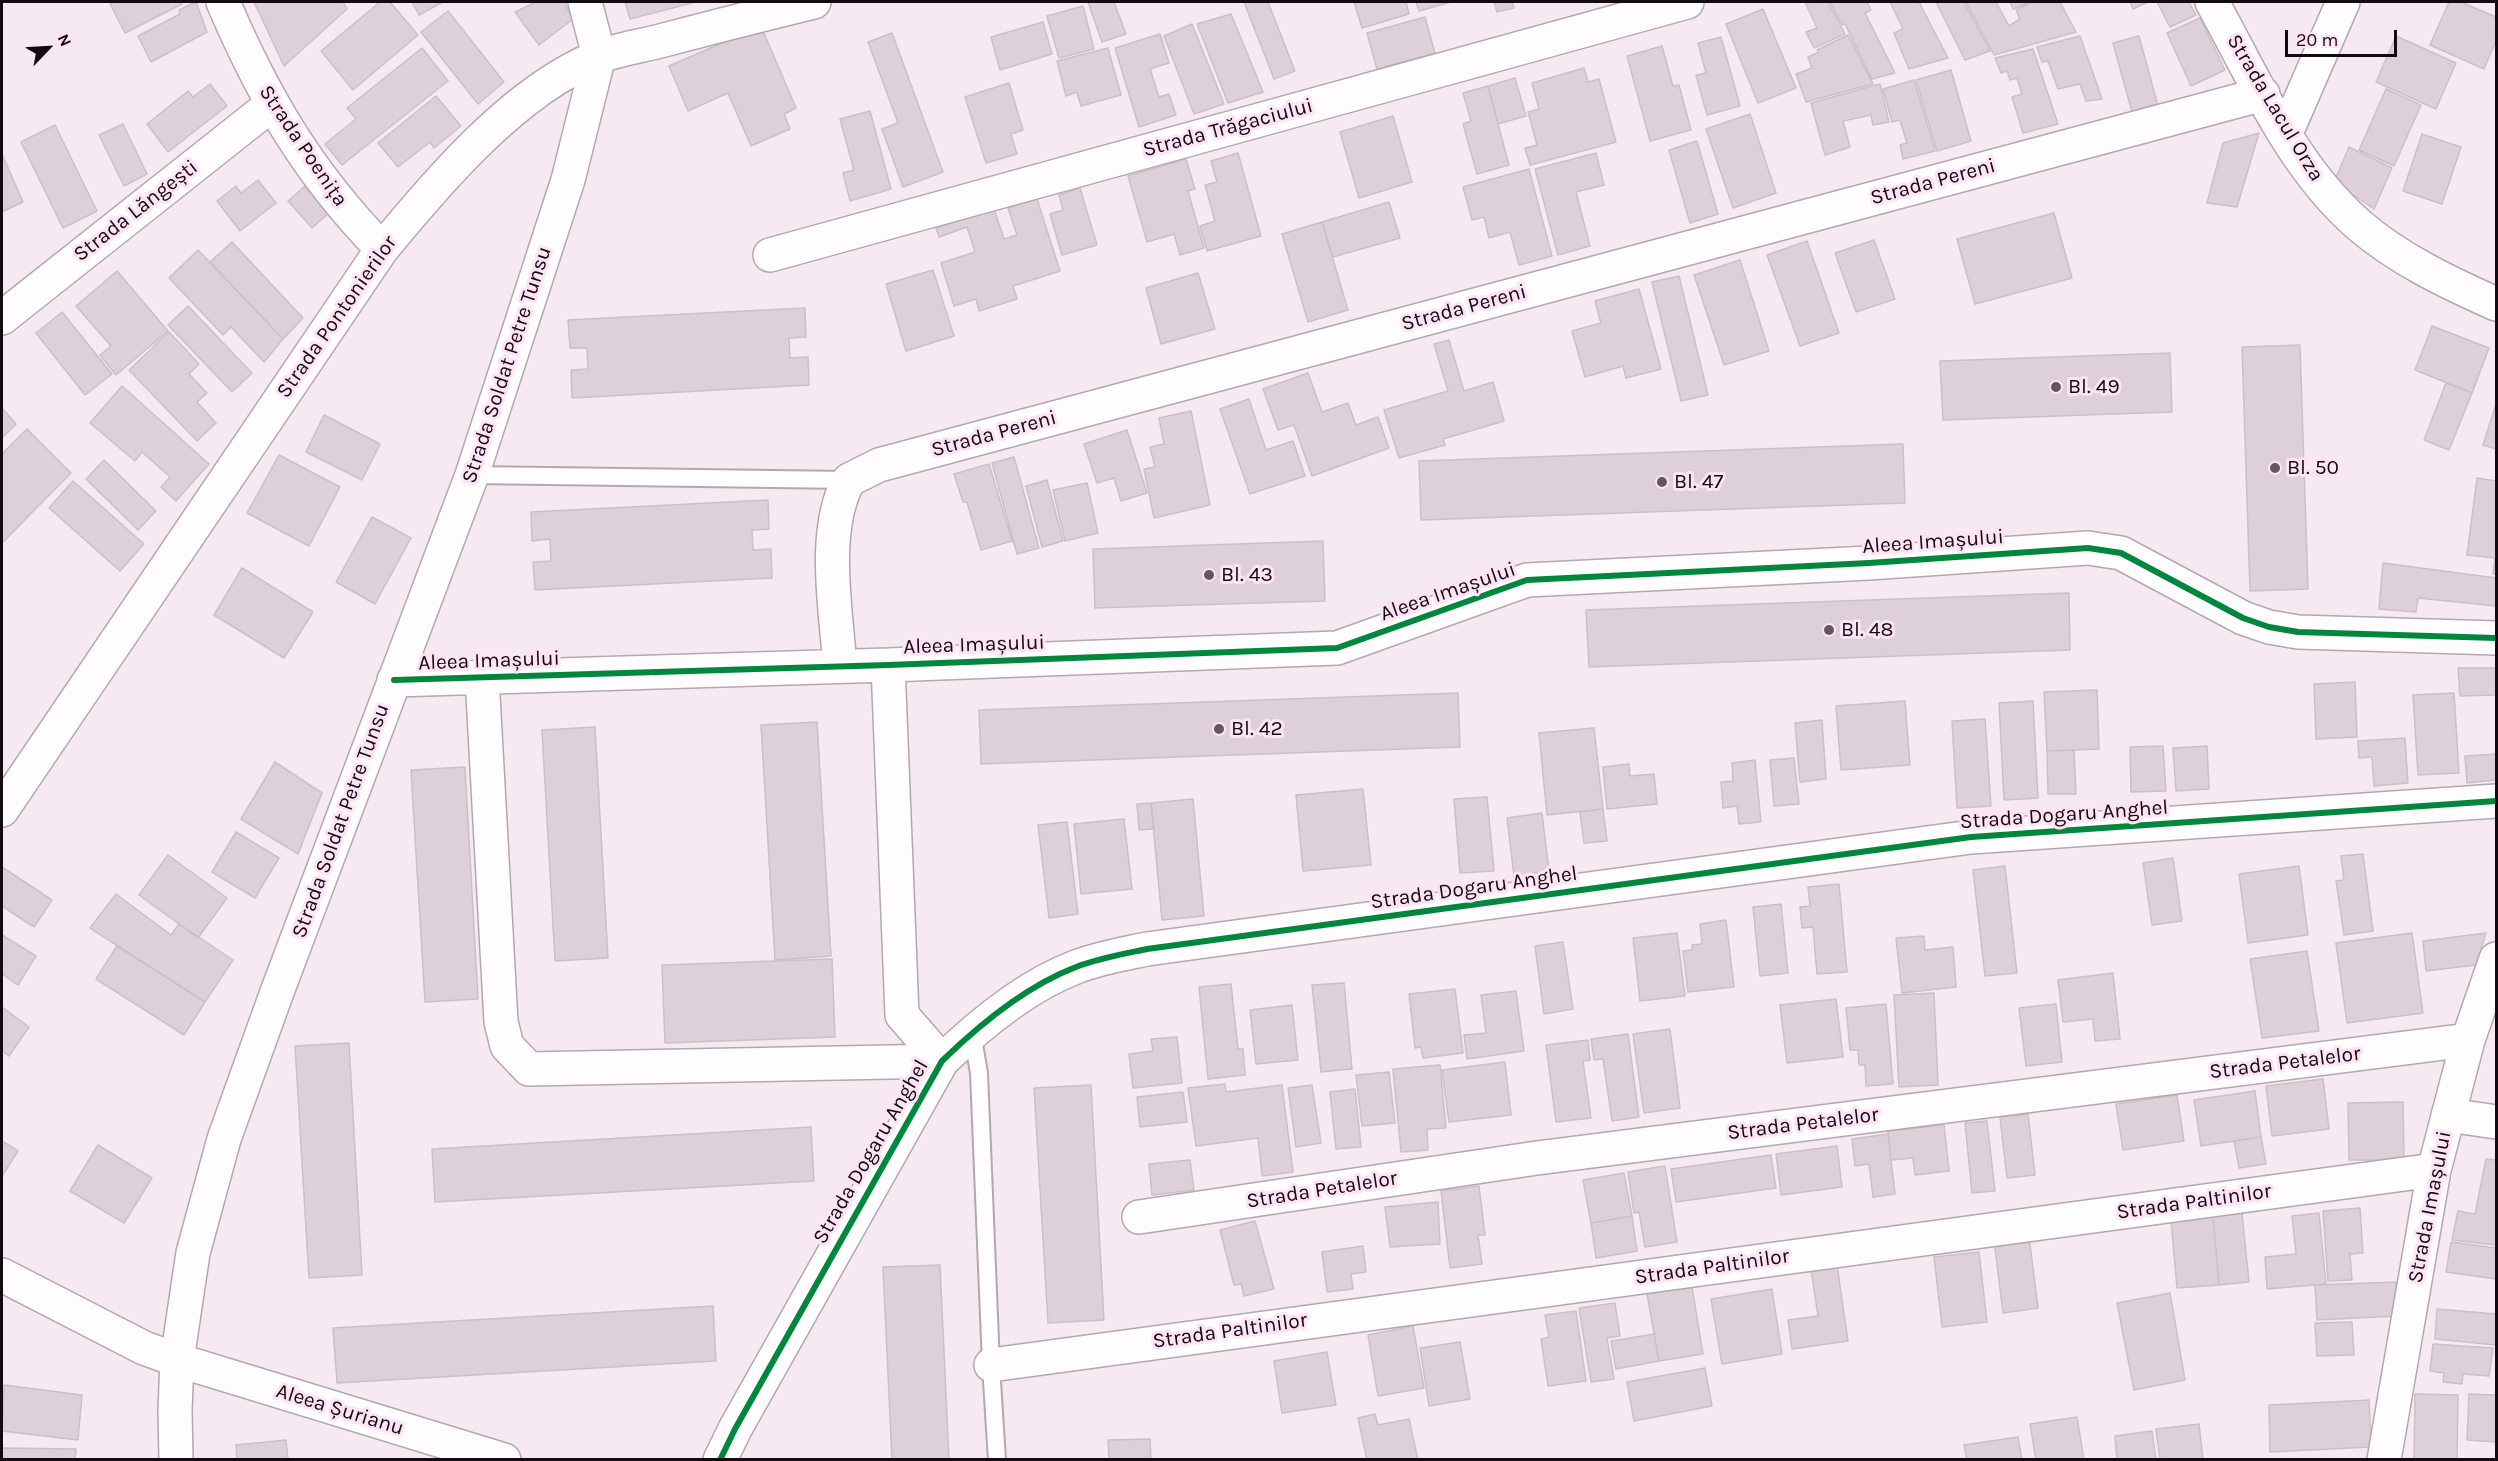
<!DOCTYPE html>
<html>
<head>
<meta charset="utf-8">
<style>
	body { margin:0 }
	#map { position:relative; width:2498px; height:1461px; overflow:hidden; background:#f7e9f2; font-family:Karla,sans-serif }
	canvas { display:block }
	.frame { position:absolute; inset:0; border:3px solid #140a11; pointer-events:none }
	.north { position:absolute; left:18px; top:18px; width:60px; height:60px; -webkit-text-stroke:4px #fde3f3; paint-order:stroke; rotate:65deg; font-size:16px; font-weight:700; line-height:24px; text-align:center; color:#140a11 }
	.north::after { content:''; display:block; margin:auto; width:21px; height:27px; background:#140a11; clip-path:polygon(50% 0,100% 100%,50% 72%,0 100%) }
	.scale { position:absolute; left:2285px; top:30px; width:112px; height:27px; box-sizing:border-box; border:3px solid #140a11; border-top:0; padding-left:8px; font-size:18px; line-height:21px; white-space:nowrap; color:#140a11; -webkit-text-stroke:4px #fde3f3; paint-order:stroke }
</style>
</head>
<body>
<div id="map">
<canvas width="2498" height="1461"></canvas>
<div class="frame"></div>
<div class="north">N</div>
<div class="scale">20 m</div>
</div>
<script>
const ctx = document.querySelector('canvas').getContext('2d');
ctx.lineJoin = 'round';
function fill(path, color) { ctx.fillStyle = color; ctx.fill(path, 'evenodd'); }
function stroke(path, color, width, dash) { ctx.strokeStyle = color; ctx.lineWidth = width; ctx.lineCap = dash ? 'butt' : 'round'; ctx.setLineDash(dash || []); ctx.stroke(path); }
function write(font, color, halo, rows, align = 'center') {
  ctx.font = font + ' Karla,sans-serif'; ctx.lineWidth = 6; ctx.setLineDash([]); ctx.textBaseline = 'middle'; ctx.strokeStyle = halo; ctx.fillStyle = color; for (const [text, x, y, turn = 0] of rows) {
    ctx.save(); ctx.translate(x, y); ctx.rotate((+turn || 0) * Math.PI / 180); ctx.textAlign = isNaN(turn) ? turn : align; if (halo) ctx.strokeText(text, 0, 0); ctx.fillText(text, 0, 0); ctx.restore();
  }
}
const building = new Path2D(`
	M114 2H181L182 4 125 33 110 4Z
	M196 2 207 32 151 62 138 36 180 14 179 10Z
	M254 2H343L347 9 284 66Z
	M380 2H390L418 35 353 90 321 51Z
	M412 2H443L419 15Z
	M536 2H564L573 19 539 45 515 12Z
	M625 2H691L692 3 630 19Z
	M1088 2H1114L1126 34 1102 42Z
	M1244 2H1268L1295 71 1274 79Z
	M1354 2H1406L1409 14 1362 28Z
	M1416 2H1451L1419 11Z
	M1494 2H1512L1514 8 1497 12Z
	M1805 2H1828L1845 34 1814 48 1806 32 1817 28Z
	M1830 2H1867L1871 10 1865 13 1895 73 1872 79 1845 24 1842 25Z
	M1890 2H1919L1948 58 1909 69 1894 33 1903 29Z
	M1936 2H1964L1990 51 1965 60Z
	M1966 2H1996L2009 26 2020 19 2016 10 2032 2H2060L2076 32 1994 55Z
	M2010 2H2029L2013 9Z
	M2130 2H2148L2133 9Z
	M2157 2H2189L2196 15 2170 27Z
	M2449 2H2461L2496 17V41L2484 69 2430 45Z
	M1083 6 1094 49 1059 58 1047 16Z
	M1763 9 1796 88 1758 103 1726 24Z
	M448 11 504 82 478 104 421 32Z
	M1231 14 1263 92 1228 103 1197 24Z
	M1425 17 1435 53 1377 69 1367 33Z
	M2200 18 2225 70 2191 86 2167 33Z
	M1043 22 1052 54 1000 70 991 37Z
	M1192 24 1224 104 1194 114 1164 36Z
	M761 26 796 108 784 114 790 129 751 146 728 93 688 111 669 66Z
	M892 33 943 172 903 187 882 129 898 123 868 42Z
	M1160 34 1169 63 1150 69 1159 97 1169 94 1176 115 1139 127 1115 48Z
	M1848 35 1873 84 1806 102 1796 74 1812 68 1808 57 1819 52 1817 50Z
	M2080 36 2102 99 2086 101 2080 84 2058 89 2048 61 2042 62 2037 47Z
	M2139 36 2158 106 2132 112 2113 43Z
	M2396 36 2456 63 2436 109 2376 82Z
	M1721 37 1740 106 1707 115 1696 75 1706 73 1698 43Z
	M1662 46 1673 86 1679 85 1691 130 1650 141 1627 56Z
	M422 48 448 81 342 165 325 144 356 119 347 108Z
	M1108 48 1121 95 1081 106 1077 92 1066 96 1057 61Z
	M2033 49 2058 124 2023 133 2012 97 2022 94 2017 78 2010 80 2007 71 2001 73 1995 58Z
	M1584 68 1588 82 1599 79 1616 142 1530 165 1525 148 1537 145 1528 112 1539 109 1532 83Z
	M1951 70 1971 141 1937 151 1916 80Z
	M1515 78 1526 116 1498 124 1488 86Z
	M1914 80 1935 151 1903 159 1900 145 1907 143 1900 120 1892 122 1883 89Z
	M1009 83 1023 130 1011 134 1017 154 986 163 965 97Z
	M210 84 227 106 168 152 147 124 188 91 193 97Z
	M1880 84 1889 122 1873 125 1871 115 1843 121 1850 147 1825 155 1811 103Z
	M1488 86 1509 165 1477 174 1463 124 1471 121 1463 93Z
	M2386 89 2421 105 2394 166 2359 150Z
	M436 96 461 126 434 148 430 142 398 167 378 143Z
	M870 111 891 189 850 201 843 173 854 170 840 119Z
	M1750 114 1776 193 1733 208 1706 129Z
	M1393 116 1412 182 1359 198 1340 132Z
	M123 124 147 174 124 186 99 135Z
	M55 125 97 211 63 228 21 142Z
	M2259 133 2237 207 2207 203 2223 143Z
	M2422 134 2461 147 2442 204 2403 191Z
	M1697 141 1718 214 1690 223 1669 150Z
	M2349 147 2392 168 2374 209 2334 182Z
	M1238 153 1261 236 1207 251 1200 226 1215 221 1205 185 1217 182 1211 161Z
	M1596 153 1604 185 1576 192 1590 246 1558 255 1535 169Z
	M2 154 23 202 2 212Z
	M1186 159 1195 189 1188 191 1204 248 1180 255 1174 234 1147 242 1128 176Z
	M1529 169 1552 256 1519 265 1510 232 1489 238 1484 217 1472 220 1463 187Z
	M258 180 276 203 240 231 217 201 236 186 241 193Z
	M305 186 329 213 312 228 288 201Z
	M1080 188 1097 245 1062 255 1050 214 1063 210 1059 195Z
	M1037 199 1060 271 1013 286 1017 299 979 311 976 299 954 306 941 263 975 252 967 227 939 237 936 228 994 209 1004 239 1017 235 1008 208Z
	M1389 202 1400 238 1333 257 1322 222Z
	M2054 213 2072 278 1975 304 1957 239Z
	M1322 222 1348 310 1308 322 1282 234Z
	M1874 240 1895 299 1856 312 1835 253Z
	M1807 241 1839 333 1800 346 1767 255Z
	M232 242 303 318 283 339 210 262Z
	M198 250 283 339 264 362 231 327 223 335 169 278Z
	M1740 260 1769 351 1724 365 1694 275Z
	M933 270 954 336 906 351 886 284Z
	M117 271 168 331 116 375 100 355 111 346 76 306Z
	M1198 273 1215 329 1161 344 1146 288Z
	M1679 276 1708 395 1681 401 1652 282Z
	M1639 289 1661 369 1626 378 1623 366 1585 377 1572 331 1601 323 1595 301Z
	M188 306 252 373 232 392 168 325Z
	M805 308 806 337 789 338 790 358 808 357 809 385 572 398 571 370 588 369 587 348H570L568 320Z
	M62 312 112 374 85 395 36 333Z
	M2432 326 2489 348 2472 393 2415 370Z
	M169 332 199 364 189 374 207 393 197 402 216 423 197 441 129 370Z
	M1449 340 1464 391 1493 382 1504 421 1443 439 1445 445 1399 458 1384 410 1448 391 1434 344Z
	M2300 345 2308 589 2250 591 2242 347Z
	M2170 353 2172 412 1943 420 1940 361Z
	M1308 373 1322 412 1348 403 1356 425 1378 417 1389 448 1312 476 1294 425 1278 430 1263 389Z
	M2446 383 2472 393 2449 450 2424 440Z
	M122 386 209 464 176 501 161 487 170 477 142 452 135 461 90 423Z
	M1249 399 1266 450 1293 441 1305 476 1250 494 1220 409Z
	M2496 404V449L2483 445Z
	M2 408 16 424 2 438Z
	M1191 411 1210 505 1154 518 1144 469 1155 467 1150 447 1164 444 1159 418Z
	M324 415 380 444 362 480 306 452Z
	M27 429 71 473 2 543V454Z
	M1127 430 1147 493 1121 501 1114 478 1097 483 1084 444Z
	M1903 444 1905 503 1421 520 1419 461Z
	M279 455 340 487 309 546 247 513Z
	M1014 457 1039 548 1017 554 992 463Z
	M104 460 156 511 138 530 86 479Z
	M989 464 1012 541 981 550 967 502H963L954 474Z
	M2477 478 2496 481V574H2493L2495 558 2467 555Z
	M1047 480 1063 541 1042 547 1026 486Z
	M73 481 144 544 120 571 49 508Z
	M1087 483 1098 533 1065 541 1053 490Z
	M768 500 769 529 752 530 753 550 771 549 772 578 535 590 533 562 551 561 550 539 532 541 531 512Z
	M372 517 411 538 375 604 336 582Z
	M1323 541 1325 601 1095 608 1093 549Z
	M2383 563 2496 578V606L2418 598 2416 612 2379 609Z
	M242 568 313 612 284 658 214 615Z
	M2069 593 2070 650 1589 667 1586 610Z
	M2458 668H2496V695L2460 696Z
	M2355 682 2357 737 2316 739 2314 684Z
	M2097 690 2099 749 2047 751 2044 692Z
	M1458 693 1460 747 981 764 979 710Z
	M2454 693 2459 773 2418 775 2413 695Z
	M1905 701 1910 765 1841 770 1836 706Z
	M2033 701 2038 798 2004 800 1999 703Z
	M1985 719 1991 806 1957 808 1952 721Z
	M1822 720 1826 779 1800 782 1795 723Z
	M817 722 831 956 775 960 761 725Z
	M595 727 608 958 555 961 542 730Z
	M1594 728 1603 809 1547 815 1539 733Z
	M2405 738 2408 783 2374 786 2372 757 2359 758 2358 741Z
	M2163 746 2166 791 2131 792 2130 747Z
	M2207 746 2209 789 2176 791 2173 748Z
	M2074 750 2076 794H2048L2047 751Z
	M2496 754V780L2467 783 2465 756Z
	M1794 758 1799 804 1774 806 1770 760Z
	M1755 760 1761 822 1739 824 1737 806 1723 808 1721 782 1733 781 1732 763Z
	M275 762 322 793 298 854 241 819Z
	M1629 764 1630 776 1654 774 1657 804 1607 809 1603 767Z
	M465 767 478 999 425 1002 411 770Z
	M1363 789 1371 865 1303 871 1296 795Z
	M1487 797 1494 871 1460 873 1454 799Z
	M1193 799 1204 916 1162 920 1151 803Z
	M1151 803 1154 829 1139 830 1137 804Z
	M1603 809 1607 841 1584 843 1580 812Z
	M1542 813 1549 871 1514 876 1507 818Z
	M1124 819 1132 889 1081 894 1074 824Z
	M1067 822 1078 914 1049 918 1038 825Z
	M236 832 279 858 255 898 212 872Z
	M2363 854 2373 931 2344 935 2336 881 2344 880 2341 856Z
	M168 855 227 898 198 938 139 895Z
	M2173 858 2182 921 2152 925 2143 863Z
	M2005 866 2017 973 1985 976 1973 870Z
	M2299 866 2308 935 2248 943 2239 874Z
	M2 867 52 900 34 927 2 906Z
	M1839 884 1847 972 1817 974 1813 927 1802 928 1800 907 1810 906 1808 887Z
	M116 894 171 935 179 924 233 960 205 1002 90 928Z
	M1781 904 1788 973 1760 976 1753 907Z
	M1726 920 1734 987 1688 992 1683 951 1692 950V945L1702 944 1700 924Z
	M1677 933 1685 996 1640 1001 1633 938Z
	M2412 933 2423 1013 2347 1023 2336 943Z
	M2486 933 2476 965 2426 971 2423 941Z
	M2 935 36 956 18 985 2 974Z
	M1924 936 1925 950 1953 947 1956 987 1902 993 1896 938Z
	M1563 942 1573 1009 1544 1014 1535 946Z
	M117 946 205 1002 184 1035 96 979Z
	M2307 951 2319 1031 2262 1038 2250 959Z
	M832 959 835 1037 665 1043 662 965Z
	M2113 973 2120 1039 2095 1041 2093 1019 2063 1022 2058 980Z
	M1344 983 1352 1069 1321 1072 1312 985Z
	M1231 984 1238 1049H1243L1245 1075 1208 1079 1199 987Z
	M1455 989 1463 1053 1423 1058 1421 1047 1415 1048 1409 994Z
	M1516 991 1524 1051 1467 1059 1464 1035 1486 1033 1481 995Z
	M1934 993 1938 1085 1899 1087 1894 995Z
	M1836 999 1843 1057 1787 1063 1780 1005Z
	M1886 1004 1893 1084 1866 1086 1865 1065H1859L1858 1050H1850L1846 1008Z
	M2056 1004 2062 1062 2026 1066 2019 1008Z
	M1292 1005 1298 1060 1256 1064 1250 1010Z
	M2 1007 29 1027 9 1056 2 1051Z
	M1670 1029 1680 1108 1644 1113 1633 1034Z
	M1628 1034 1639 1117 1612 1121 1603 1059 1594 1060 1591 1039Z
	M1177 1037 1182 1083 1133 1088 1129 1054 1153 1051 1151 1039Z
	M1588 1040 1590 1060 1583 1061 1591 1118 1556 1122 1546 1045Z
	M349 1043 362 1275 309 1278 295 1046Z
	M1505 1062 1511 1115 1449 1122 1442 1070Z
	M1440 1065 1446 1128 1427 1129 1428 1150 1401 1152 1393 1069Z
	M1389 1072 1395 1123 1362 1126 1356 1075Z
	M2323 1079 2329 1129 2272 1136 2266 1086Z
	M1225 1084 1226 1092 1282 1085 1293 1172 1262 1176 1258 1138 1196 1146 1188 1088Z
	M1091 1085 1104 1320 1048 1323 1034 1088Z
	M1312 1085 1321 1143 1296 1147 1288 1088Z
	M1355 1089 1361 1147 1336 1149 1330 1092Z
	M2255 1091 2261 1137 2201 1146 2194 1100Z
	M1183 1092 1187 1122 1140 1127 1137 1097Z
	M2177 1095 2184 1141 2123 1150 2116 1104Z
	M2403 1102 2404 1160H2349L2348 1103Z
	M2028 1114 2035 1175 2007 1178 2000 1117Z
	M1987 1121 1995 1191 1972 1193 1965 1123Z
	M1944 1125 1949 1171 1915 1175 1913 1158 1891 1160 1888 1131Z
	M811 1127 814 1181 435 1202 432 1149Z
	M1888 1134 1895 1194 1873 1197 1869 1164 1855 1166 1852 1139Z
	M2261 1137 2266 1164 2239 1168 2234 1141Z
	M2 1141 18 1151 2 1176Z
	M98 1145 152 1178 124 1223 70 1191Z
	M1837 1146 1842 1187 1781 1195 1776 1154Z
	M1771 1155 1776 1188 1676 1202 1671 1169Z
	M2486 1159 2496 1160V1245L2452 1240 2458 1211 2475 1214Z
	M1190 1160 1194 1190 1152 1195 1149 1164Z
	M1665 1166 1677 1242 1645 1247 1639 1212 1634 1213 1628 1172Z
	M1624 1173 1632 1216 1591 1223 1583 1180Z
	M1479 1186 1485 1235H1478L1482 1264 1450 1268 1441 1191Z
	M1438 1202 1440 1244 1390 1247 1385 1207Z
	M2360 1208 2363 1253 2350 1254 2352 1280 2328 1281 2323 1211Z
	M2242 1213 2249 1282 2219 1285 2213 1216Z
	M2319 1213 2326 1284 2267 1289 2265 1257 2296 1254 2292 1216Z
	M1632 1216 1637 1251 1596 1258 1591 1223Z
	M2213 1216 2219 1285 2177 1288 2171 1220Z
	M1255 1221 1274 1289 1244 1296 1241 1284 1234 1285 1220 1230Z
	M2029 1236 2038 1308 2003 1313 1994 1240Z
	M2451 1242 2496 1248V1279L2446 1272Z
	M1363 1246 1366 1272 1351 1274 1353 1289 1327 1292 1322 1252Z
	M1979 1252 1987 1322 1942 1327 1934 1257Z
	M940 1265 949 1460H892L883 1267Z
	M1837 1265 1848 1341 1792 1349 1788 1320 1818 1316 1811 1270Z
	M2396 1282 2398 1316 2317 1320 2315 1285Z
	M1692 1287 1703 1354 1659 1361 1647 1294Z
	M1772 1289 1782 1354 1722 1364 1711 1299Z
	M2170 1293 2185 1380 2134 1390 2117 1303Z
	M1615 1303 1620 1336 1607 1338 1614 1379 1591 1382 1579 1308Z
	M713 1306 716 1361 337 1383 333 1328Z
	M2437 1309 2496 1314V1345L2435 1339Z
	M1576 1311 1586 1381 1548 1386 1541 1339 1549 1337 1545 1315Z
	M2352 1322 2354 1355 2317 1356 2315 1323Z
	M1413 1326 1424 1388 1378 1396 1368 1335Z
	M1654 1334 1659 1361 1616 1369 1611 1341Z
	M1460 1342 1470 1399 1429 1406 1420 1348Z
	M2433 1344 2493 1348 2489 1376 2463 1374 2462 1384 2443 1382 2444 1373 2430 1371Z
	M1327 1352 1336 1405 1282 1413 1274 1361Z
	M1705 1368 1712 1406 1634 1421 1627 1382Z
	M4 1385 82 1395 78 1440 2 1431Z
	M2415 1394 2458 1395 2457 1460H2414Z
	M2469 1394 2496 1395V1442L2467 1440Z
	M2369 1400 2371 1447 2270 1452 2269 1405Z
	M1375 1414 1378 1425 1409 1419 1418 1460H1367L1358 1418Z
	M2077 1417 2084 1460H2036L2030 1424Z
	M2199 1424 2203 1460H2160L2156 1429Z
	M2152 1431 2156 1460H2117L2115 1436Z
	M2018 1437 2022 1460H1967L1964 1445Z
	M1150 1439 1151 1460H1109L1108 1440Z
	M286 1440 288 1460H237L236 1445Z
	M2 1448 76 1449 75 1460H2Z`);
const lane = new Path2D(`
	M472 475 849 480
	M972 1033 979 1073 991 1365 997 1460`);
const street = new Path2D(`
	M223 2C264 98 308 173 382 249
	M2212 2C2254 78 2292 167 2359 225 2398 259 2449 283 2496 304
	M2286 133 2343 2
	M770 255 1687 2
	M2 318 271 105
	M888 665 902 1015 942 1061
	M840 666C836 610 821 530 849 480L879 465 2263 94
	M482 677 501 1022 507 1046 529 1069 942 1061
	M394 680 888 665 1337 648 1527 580 1869 563 2088 548 2121 553 2243 618 2269 627 2298 632 2496 638
	M2 810 382 249C438 181 515 90 598 57 618 49 642 46 664 40 714 27 764 14 814 2
	M2448 1115 2496 1122
	M1139 1217 1537 1158 2468 1040
	M2 1275 144 1348 177 1360 504 1460
	M991 1365 2434 1170
	M176 1460 175 1410 177 1360 193 1253 224 1139 277 992 472 475 568 180 599 56 585 2
	M720 1460 735 1429 942 1061C980 1024 1026 986 1076 967 1099 958 1123 954 1147 949L1971 837 2496 801
	M2384 1460 2434 1170 2468 1040 2496 959`);
const cycleway = new Path2D(`
	M394 680 888 665 1337 648 1527 580 1869 563 2088 548 2121 553 2243 618 2269 627 2298 632 2496 638
	M720 1460 735 1429 942 1061C980 1024 1026 986 1076 967 1099 958 1123 954 1147 949L1971 837 2496 801`);
const markers = [
	[2056,387,6,"#635860"],
	[2275,468,6,"#635860"],
	[1662,482,6,"#635860"],
	[1209,575,6,"#635860"],
	[1829,630,6,"#635860"],
	[1219,729,6,"#635860"]
];
const streetNames = [
	["Strada Lacul Orza",2275,108,59],
	["Strada Trăgaciului",1228,128,-15],
	["Strada Poenița",303,146,56],
	["Strada Pereni",1933,182,-15],
	["Strada Lăngești",136,211,-38],
	["Strada Pereni",1464,308,-15],
	["Strada Pontonierilor",337,317,-55],
	["Strada Soldat Petre Tunsu",507,365,-72],
	["Strada Pereni",994,434,-15],
	["Aleea Imașului",1933,542,-4],
	["Aleea Imașului",1448,592,-19],
	["Aleea Imașului",974,645,-2],
	["Aleea Imașului",489,661,-2],
	["Strada Dogaru Anghel",2064,815,-4],
	["Strada Soldat Petre Tunsu",341,821,-70],
	["Strada Dogaru Anghel",1474,888,-8],
	["Strada Petalelor",2285,1063,-7],
	["Strada Petalelor",1803,1124,-7],
	["Strada Dogaru Anghel",871,1152,-60],
	["Strada Petalelor",1322,1190,-9],
	["Strada Paltinilor",2194,1202,-8],
	["Strada Imașului",2430,1207,-79],
	["Strada Paltinilor",1712,1267,-8],
	["Strada Paltinilor",1230,1331,-8],
	["Aleea Șurianu",340,1410,17]
];
const poiNames = [
	["Bl. 49",2068,387],
	["Bl. 50",2287,468],
	["Bl. 47",1674,482],
	["Bl. 43",1221,575],
	["Bl. 48",1841,630],
	["Bl. 42",1231,729]
];
fill(building, '#ddd0d8');
stroke(building, '#ccc0c8', 1.5);
stroke(lane, '#b4a8af', 20);
stroke(street, '#b4a8af', 36);
stroke(lane, '#fefcfd', 16);
stroke(street, '#fefcfd', 33);
stroke(cycleway, '#00873e', 6);
for (const [x, y, r, color] of markers) { const dot = new Path2D(); dot.arc(x, y, r, 0, 2 * Math.PI); ctx.fillStyle = color; ctx.fill(dot); stroke(dot, '#fde3f3', 2); }
write('21px', '#140a11', '#fde3f3', streetNames);
write('21px', '#140a11', '#fde3f3', poiNames, 'left');
</script>
</body>
</html>
